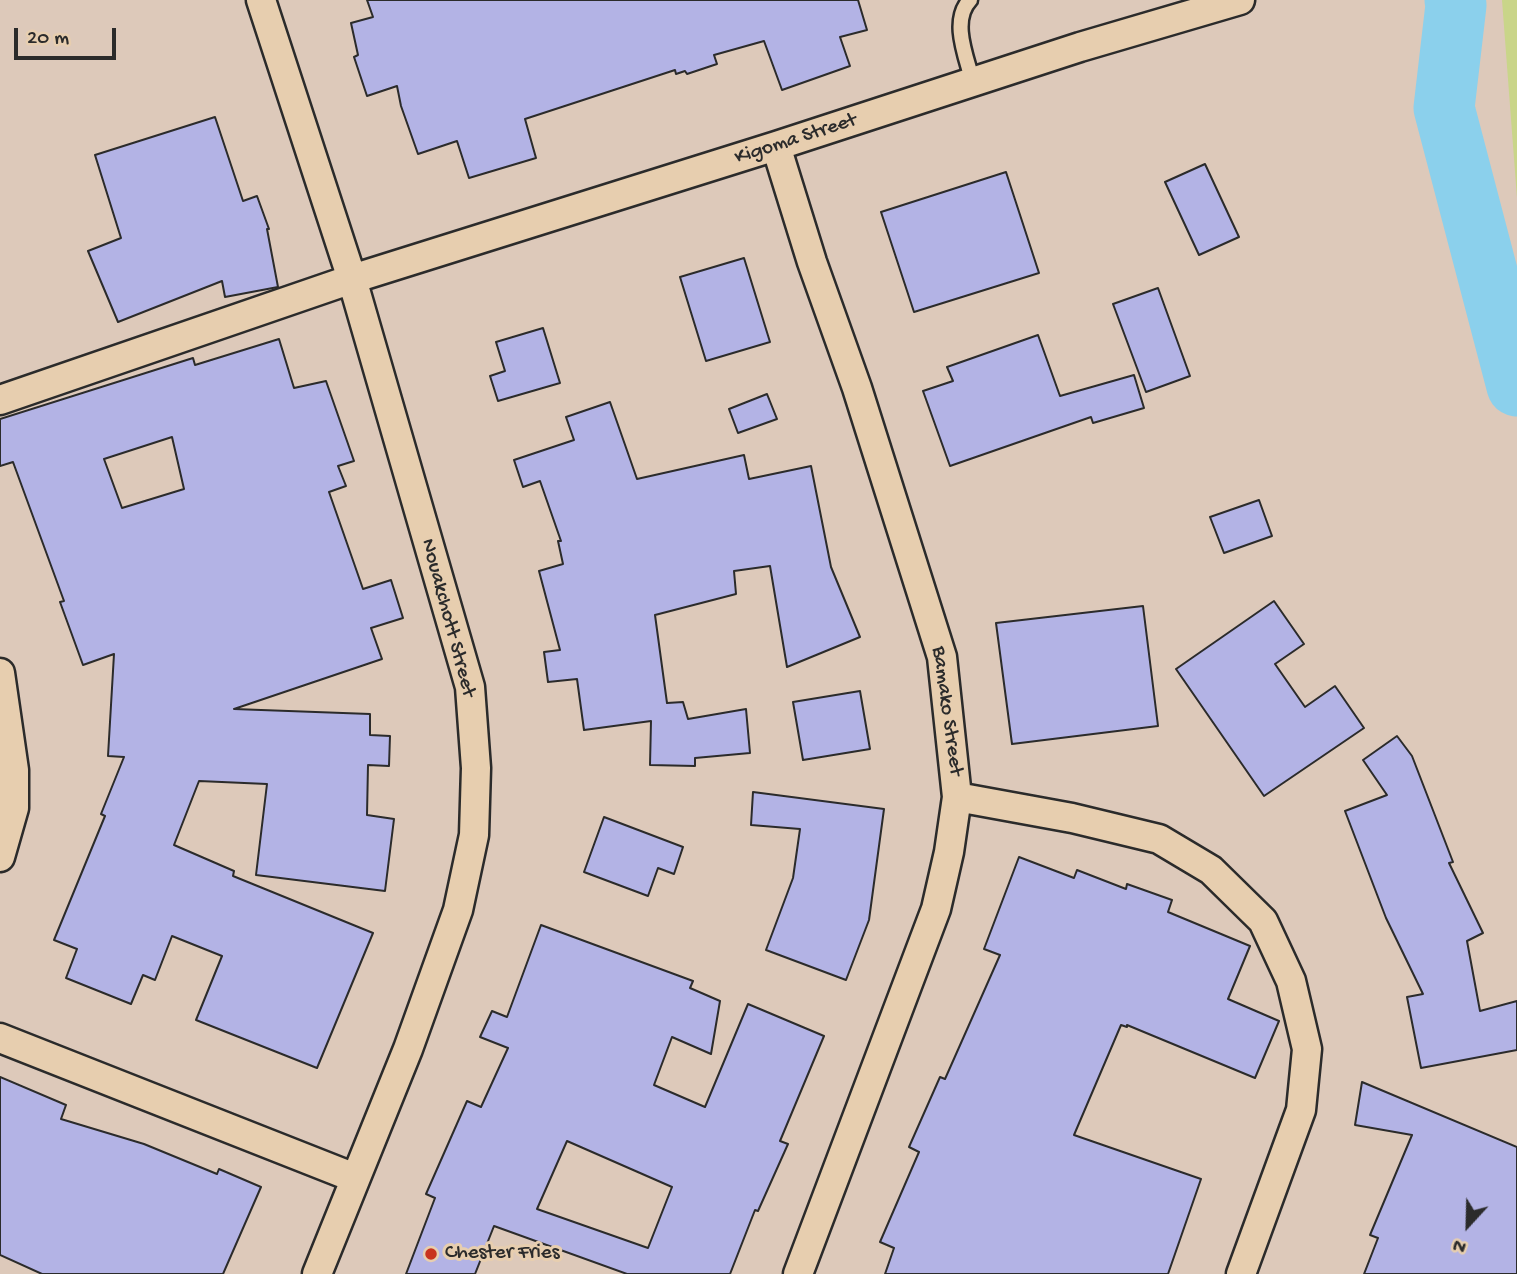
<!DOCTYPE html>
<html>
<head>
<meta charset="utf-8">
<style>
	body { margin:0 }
	#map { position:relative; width:1517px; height:1274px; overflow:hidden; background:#ddc9ba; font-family:"Gochi Hand",sans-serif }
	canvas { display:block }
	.north { position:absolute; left:1433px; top:1190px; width:70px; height:70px; -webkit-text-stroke:5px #e7ceaf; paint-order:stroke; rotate:202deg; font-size:19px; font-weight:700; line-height:28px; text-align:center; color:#2b2b2b }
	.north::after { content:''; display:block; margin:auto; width:24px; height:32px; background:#2b2b2b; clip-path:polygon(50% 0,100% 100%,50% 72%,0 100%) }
	.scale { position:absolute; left:14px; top:28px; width:102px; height:32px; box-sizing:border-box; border:4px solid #2b2b2b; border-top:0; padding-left:9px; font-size:21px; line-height:24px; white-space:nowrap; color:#2b2b2b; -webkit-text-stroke:5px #e7ceaf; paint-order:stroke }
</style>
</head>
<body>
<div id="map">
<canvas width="1517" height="1274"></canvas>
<div class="north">N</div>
<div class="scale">20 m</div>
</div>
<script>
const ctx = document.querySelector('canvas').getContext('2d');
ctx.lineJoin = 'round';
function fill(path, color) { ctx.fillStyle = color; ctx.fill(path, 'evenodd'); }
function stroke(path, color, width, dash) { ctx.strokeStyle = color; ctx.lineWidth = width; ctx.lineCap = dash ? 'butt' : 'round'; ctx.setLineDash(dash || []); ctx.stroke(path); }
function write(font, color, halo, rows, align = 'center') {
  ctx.font = font + ' "Gochi Hand",sans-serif'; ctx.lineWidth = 6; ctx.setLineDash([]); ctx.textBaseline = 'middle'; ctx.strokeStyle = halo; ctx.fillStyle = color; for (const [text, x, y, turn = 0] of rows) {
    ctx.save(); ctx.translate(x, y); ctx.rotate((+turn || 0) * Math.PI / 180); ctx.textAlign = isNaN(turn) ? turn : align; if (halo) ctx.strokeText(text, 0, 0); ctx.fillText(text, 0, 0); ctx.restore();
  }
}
const green = new Path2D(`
	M1502 0H1517V198Z`);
const river = new Path2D(`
	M1455 0 1456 5 1444 108 1517 386`);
const building = new Path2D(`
	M367 0H858L867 30 840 37 850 66 782 90 764 41 714 55 717 64 687 74 685 71 676 74 675 70 525 119 536 158 469 178 457 141 418 154 401 106 397 86 367 96 354 57 358 55 351 23 373 17Z
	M215 117 243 201 257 196 269 229H267L278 287 225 297 222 281 118 322 88 251 121 238 95 155Z
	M1205 164 1239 237 1199 255 1165 182Z
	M1006 172 1039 273 914 312 881 212Z
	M744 258 770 342 706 361 680 277Z
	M1158 288 1190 376 1146 392 1113 304Z
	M543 328 560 383 498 401 490 376 505 371 496 342Z
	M1038 335 1060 396 1134 375 1144 408 1093 423 1091 417 950 466 923 391 953 381 947 367Z
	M279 339 294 388 326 381 354 461 338 466 346 486 329 492 363 589 391 580 403 618 371 628 382 659 234 709 370 714V735L390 736 389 766 368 765 367 815 394 819 385 891 256 875 267 784 199 781 174 845 234 871 233 876 373 933 317 1068 196 1020 222 956 172 936 155 980 143 975 131 1004 66 978 77 949 54 940 105 816 101 814 124 757 108 756 114 654 83 665 60 602 64 601 13 462 0 466V419L193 358 195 365ZM172 437 184 489 122 508 104 459Z
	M767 394 777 419 738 433 729 409Z
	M610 402 637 479 744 455 749 479 811 466 831 567 860 637 787 667 770 566 734 571 736 594 655 615 667 703 683 702 688 719 746 709 750 753 695 758V766L650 765 651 721 584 730 577 679 548 682 544 652 560 650 539 571 563 564 558 541H561L540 481 523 487 514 460 574 440 566 417Z
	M1259 500 1272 536 1224 553 1210 517Z
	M1274 601 1304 644 1275 664 1305 707 1335 686 1364 728 1264 796 1176 669Z
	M1143 606 1158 726 1012 744 996 623Z
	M860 691 870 749 803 760 793 702Z
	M1397 736 1412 756 1453 862 1449 863 1483 933 1467 941 1480 1011 1517 1001V1050L1421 1068 1407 997 1423 994 1386 918 1345 811 1387 795 1363 760Z
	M753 792 884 809 869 920 846 980 766 950 793 878 800 829 751 825Z
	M604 817 683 847 674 874 658 868 648 896 584 872Z
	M1019 857 1074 878 1077 870 1126 889 1127 884 1172 900 1168 912 1250 946 1228 999 1279 1021 1255 1078 1127 1025V1027L1121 1025 1074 1135 1201 1179 1168 1274H885L894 1248 880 1242 919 1152 909 1147 940 1077 945 1079 1000 955 984 949Z
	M541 925 693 981 690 988 720 1001 711 1054 672 1037 654 1085 705 1107 748 1004 824 1036 780 1141 788 1144 758 1211 755 1210 730 1274H627L494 1226 475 1274H406L435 1198 426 1194 467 1101 481 1107 508 1048 480 1037 492 1011 507 1017ZM567 1141 672 1187 648 1248 537 1209Z
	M0 1077 66 1105 61 1119 144 1144 217 1174 219 1169 261 1187 223 1274H42L0 1255Z
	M1362 1082 1517 1147V1274H1364L1378 1238 1370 1235 1412 1135 1355 1125Z`);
const lane = new Path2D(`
	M970 0C950 21 967 58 973 83`);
const street = new Path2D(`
	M261 0 352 279 470 687 476 768 474 835 458 910 408 1049 317 1274
	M776 146 812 262 857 388 942 657 957 797 949 852 936 909 798 1274
	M0 400 352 279 776 146 1080 47 1240 0
	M0 673 14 770V808L0 857
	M957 797 1072 818 1159 839 1211 870 1263 921 1291 981 1307 1049 1301 1110 1241 1274
	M0 1038 355 1178`);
const markers = [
	[431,1254,7,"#c8321e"]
];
const streetNames = [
	["Kigoma Street",796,140,-18],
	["Nouakchott Street",447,618,75],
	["Bamako Street",946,711,82]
];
const poiNames = [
	["Chester Fries",445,1254]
];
fill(green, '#c9d589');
stroke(river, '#8bd0ec', 61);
fill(building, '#b3b3e5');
stroke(building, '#2b2b2b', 2);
stroke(lane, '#2b2b2b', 19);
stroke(street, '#2b2b2b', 33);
stroke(lane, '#e7ceaf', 14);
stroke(street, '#e7ceaf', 28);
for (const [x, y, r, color] of markers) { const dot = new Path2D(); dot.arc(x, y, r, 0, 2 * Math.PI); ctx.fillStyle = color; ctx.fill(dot); stroke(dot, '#e7ceaf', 2.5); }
write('21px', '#2b2b2b', '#e7ceaf', streetNames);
write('21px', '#2b2b2b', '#e7ceaf', poiNames, 'left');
</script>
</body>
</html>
